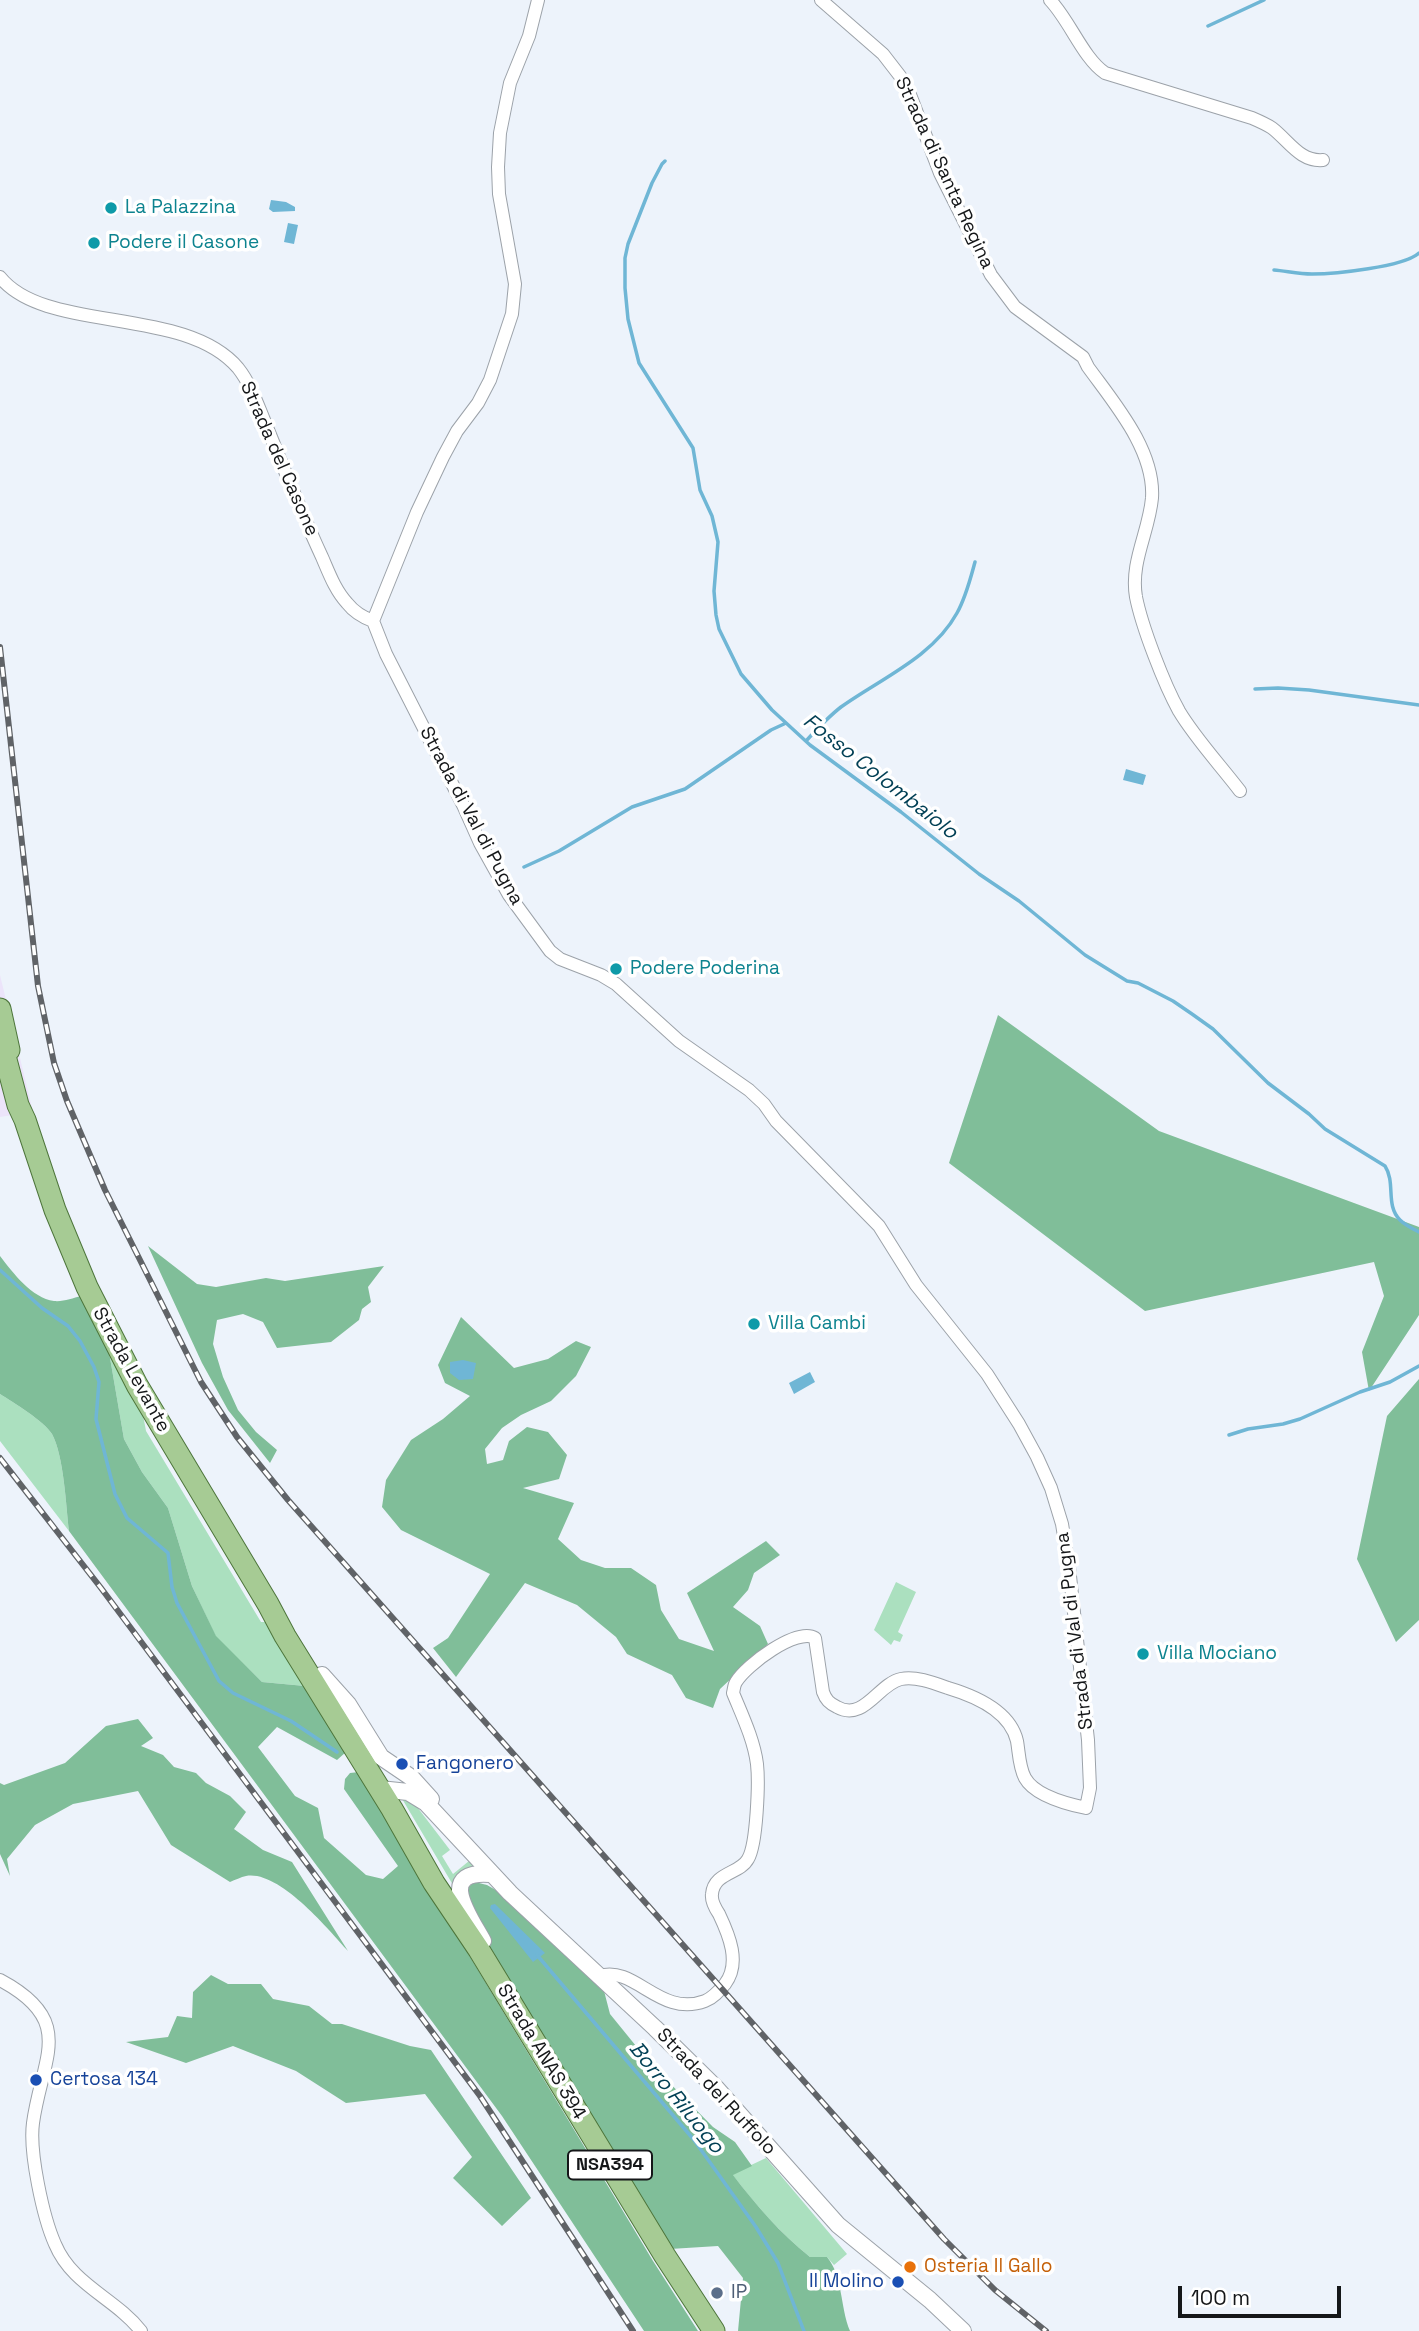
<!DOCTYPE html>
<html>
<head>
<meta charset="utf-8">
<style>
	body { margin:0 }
	#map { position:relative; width:1419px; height:2331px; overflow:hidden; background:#edf3fb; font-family:"Space Grotesk",sans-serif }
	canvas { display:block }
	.scale { position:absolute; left:1178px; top:2286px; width:163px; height:32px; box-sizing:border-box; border:4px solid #151719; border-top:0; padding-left:9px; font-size:21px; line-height:24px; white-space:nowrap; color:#151719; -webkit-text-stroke:5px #fff; paint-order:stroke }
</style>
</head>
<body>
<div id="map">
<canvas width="1419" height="2331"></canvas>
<div class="scale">100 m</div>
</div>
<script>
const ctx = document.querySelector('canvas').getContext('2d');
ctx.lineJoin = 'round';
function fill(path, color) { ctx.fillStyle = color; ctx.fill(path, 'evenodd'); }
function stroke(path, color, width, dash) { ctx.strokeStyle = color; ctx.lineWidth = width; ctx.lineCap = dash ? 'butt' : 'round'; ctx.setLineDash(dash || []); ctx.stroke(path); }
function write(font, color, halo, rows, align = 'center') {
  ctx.font = font + ' "Space Grotesk",sans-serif'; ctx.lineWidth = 7; ctx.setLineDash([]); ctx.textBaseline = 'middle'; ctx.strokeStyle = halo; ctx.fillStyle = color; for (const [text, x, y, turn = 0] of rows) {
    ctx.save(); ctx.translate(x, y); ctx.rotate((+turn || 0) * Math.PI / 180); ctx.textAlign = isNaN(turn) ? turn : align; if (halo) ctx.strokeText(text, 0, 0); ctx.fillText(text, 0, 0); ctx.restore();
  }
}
const commercial = new Path2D(`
	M0 975 33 1112 0 1117Z`);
const green = new Path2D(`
	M109 1352 143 1415 146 1431 261 1622H266L305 1686 262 1682 216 1637 192 1586 168 1508 142 1472 124 1439Z
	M0 1394C13 1402 45 1422 52 1434 64 1456 66 1506 69 1531L0 1441Z
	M896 1582 916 1592 898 1632 903 1635 900 1642 894 1640 891 1645 874 1630Z
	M401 1797 411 1799 450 1850 442 1856 453 1874 469 1861 476 1868 453 1885Z
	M766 2158 847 2254 834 2265 827 2257H810C780 2233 756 2205 732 2174Z`);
const forest = new Path2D(`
	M998 1015 1159 1131 1419 1227V1315L1369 1391 1362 1352 1384 1296 1374 1262 1145 1311 949 1163Z
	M148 1246 197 1284 216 1287 266 1278 285 1281 384 1266 368 1287 371 1302 362 1309 359 1320 331 1342 277 1348 263 1322 243 1314 217 1320 213 1344 223 1377 238 1410 256 1432 277 1450 270 1463 228 1410 202 1363Z
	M0 1256C13 1273 32 1298 54 1301 63 1302 73 1298 81 1296L109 1352 124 1439 142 1472 168 1508 192 1586 216 1636 262 1682 305 1686 346 1752 337 1760 277 1727 258 1747 295 1796 318 1808 324 1838 366 1875 383 1879 398 1866 344 1789 345 1779 350 1773 359 1772 653 2261 698 2331H644L502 2116 69 1531C66 1506 64 1456 52 1434 45 1422 13 1402 0 1394Z
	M461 1317 514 1368 548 1359 576 1341 591 1347 576 1376 551 1401 521 1415 502 1428 485 1449 487 1464 503 1460 509 1441 527 1427 548 1432 567 1455 559 1479 523 1488 574 1503 558 1539 581 1560 605 1568H631L656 1585 661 1610 679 1639 714 1651 687 1593 766 1541 780 1555 754 1573 748 1590 733 1607 760 1626 768 1644 720 1689 713 1708 686 1698 672 1675 627 1654 616 1637 577 1605 525 1583 456 1677 433 1648 448 1638 490 1574 401 1530 382 1507 386 1480 411 1440 443 1419 470 1396 445 1383 438 1365Z
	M1419 1379V1620L1396 1642 1357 1559 1387 1416Z
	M138 1719 153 1738 141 1746 163 1755 174 1767 196 1773 206 1783 230 1796 246 1812 234 1829 263 1850 292 1862 348 1951C328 1929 279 1870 246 1876 241 1877 235 1880 230 1882L171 1845 138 1791 73 1804 35 1825 7 1859 10 1876 0 1854V1783L4 1785 65 1763 106 1726Z
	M475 1882 487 1885 499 1892 603 1987 610 2014 649 2062 713 2127 735 2142 752 2166 733 2175C756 2205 780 2233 810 2257H827C843 2276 840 2307 850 2331H738L743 2278 718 2246 670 2249 508 1978 472 1915 467 1903 468 1887Z
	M211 1975 228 1984H261L273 1999 309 2006 332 2024H342L410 2046 431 2050 531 2198 502 2226 453 2178 472 2157 425 2094 346 2103 296 2071 233 2046 186 2063 126 2042 168 2037 177 2016 192 2018 193 1992Z`);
const water = new Path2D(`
	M271 200 286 202 295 207V211L273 212 269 209Z
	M288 223 298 225 294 244 284 242Z
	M1126 769 1146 775 1143 785 1123 780Z
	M463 1360 476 1363 473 1379 459 1380 450 1373V1362Z
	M810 1372 815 1382 794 1394 789 1383Z
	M495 1904 545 1953 533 1962 490 1908 491 1905Z`);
const stream = new Path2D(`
	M1208 26 1264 0
	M665 161 662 164 652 183 628 244 625 258V288L628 319 639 363 693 448 700 490 712 516 718 542 714 591 716 615 719 629 741 674 772 710 810 745 901 812 979 874 1019 901 1085 955 1127 981 1138 983 1173 1001 1192 1014 1213 1029 1268 1083 1309 1114 1325 1129 1385 1166C1396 1183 1385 1205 1400 1220 1405 1225 1413 1229 1419 1232
	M1274 270C1286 271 1299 274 1312 274 1334 274 1404 267 1419 253
	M1255 689 1278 688 1309 690 1419 705
	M806 741C817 729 828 717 841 707 880 679 933 657 957 613 966 597 970 580 975 562
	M524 867 559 851 632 807 685 789 771 730 784 724
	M0 1270 42 1308 68 1326 80 1341 94 1367 99 1382 96 1419 115 1494 127 1518 168 1553 172 1587 177 1603 219 1681 233 1693 291 1721 337 1752
	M1229 1435 1248 1429 1283 1424 1300 1419 1360 1392 1390 1382 1419 1366
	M537 1955 694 2140 756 2227 778 2263 804 2331`);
const minor = new Path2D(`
	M821 0 883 54 900 76 909 92 940 173 991 275 1015 307 1083 357 1088 367C1114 403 1155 450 1152 498 1149 532 1130 562 1136 597 1142 627 1164 684 1179 711 1195 738 1221 766 1240 791
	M1050 0C1070 21 1083 58 1105 73L1252 118C1259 121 1266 124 1272 128 1289 141 1300 162 1323 160
	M0 277C45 334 185 305 238 368 250 383 257 403 264 420 283 466 301 512 322 557 329 573 335 590 347 603 354 612 362 617 373 621
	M373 621 386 654 463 805 480 843 509 895 550 951 560 959 601 975 616 984 679 1041 749 1090 764 1104 776 1121 879 1226 916 1285 987 1374 1019 1424 1037 1457 1051 1488 1062 1524 1069 1567 1088 1740 1090 1788 1086 1808C1067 1804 1035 1796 1025 1778 1019 1767 1019 1752 1017 1741 1010 1711 975 1696 948 1688 934 1683 916 1676 901 1679 878 1684 864 1722 837 1707 829 1703 826 1700 823 1692L815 1638C797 1627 746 1665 736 1682 734 1685 734 1689 733 1693 742 1715 754 1740 757 1764 759 1782 757 1844 748 1859 740 1874 714 1872 712 1894 711 1901 715 1908 719 1914 729 1935 741 1963 725 1984 719 1991 713 1998 705 2001 660 2018 635 1965 600 1976
	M373 621 417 512 443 457 457 431 478 403 490 380 512 314 515 284 499 194 498 167 500 133 510 83 529 36 538 0
	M0 1980C77 2021 42 2057 33 2123 29 2152 43 2217 55 2244 72 2285 115 2298 141 2331`);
const tertiary = new Path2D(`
	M322 1675 348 1704 381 1757 412 1778 431 1799
	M380 1789 408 1792 426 1803 510 1893 655 2028 717 2089 838 2225 930 2300 963 2331
	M483 1941C470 1917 435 1870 490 1874`);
const primary = new Path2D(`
	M0 1009 9 1050
	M0 1037 18 1105 25 1120 55 1210 87 1287 137 1385 268 1604 285 1636 392 1809 434 1883 479 1950 665 2256 714 2331`);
const rail = new Path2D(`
	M0 647 38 986 54 1063 67 1101 105 1190 201 1382 237 1437 288 1500 944 2239 995 2290 1046 2331
	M0 1458 101 1588 480 2096 633 2331`);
const markers = [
	[111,208,7,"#0f9aa8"],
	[94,243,7,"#0f9aa8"],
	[616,969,7,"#0f9aa8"],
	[754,1324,7,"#0f9aa8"],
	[1143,1654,7,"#0f9aa8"],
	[402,1764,7,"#1a4fb4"],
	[36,2080,7,"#1a4fb4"],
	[910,2267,7,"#e8710a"],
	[898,2282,7,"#1a4fb4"],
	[717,2293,7,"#5c6f8a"]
];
const shields = [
	[610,2165,84]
];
const shieldNames = [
	["NSA394",610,2165]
];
const streetNames = [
	["Strada di Santa Regina",944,173,65],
	["Strada del Casone",279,459,66],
	["Strada di Val di Pugna",471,816,62],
	["Strada Levante",131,1370,61],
	["Strada di Val di Pugna",1075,1631,-97],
	["Strada ANAS 394",541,2052,59],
	["Strada del Ruffolo",716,2092,47]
];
const cultureNames = [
	["La Palazzina",125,208],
	["Podere il Casone",108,243],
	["Podere Poderina",630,969],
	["Villa Cambi",768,1324],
	["Villa Mociano",1157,1654]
];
const transitNames = [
	["Fangonero",416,1764],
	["Certosa 134",50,2080],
	["Il Molino",884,2282,"right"]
];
const foodNames = [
	["Osteria Il Gallo",924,2267]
];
const serviceNames = [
	["IP",731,2293]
];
const waterNames = [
	["Fosso Colombaiolo",880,777,38],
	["Borro Riluogo",676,2098,51]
];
fill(commercial, '#ece4fa');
fill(green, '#abe0bf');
fill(forest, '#80be99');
fill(water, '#6fb6d5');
stroke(stream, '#6fb6d5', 3.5);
stroke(minor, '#9ca2a9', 14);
stroke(tertiary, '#9ca2a9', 18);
stroke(primary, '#4d753b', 23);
stroke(minor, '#fff', 12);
stroke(tertiary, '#fff', 16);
stroke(primary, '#a6cb94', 21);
stroke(rail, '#606367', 6);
stroke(rail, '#fff', 3.5, [10]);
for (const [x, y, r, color] of markers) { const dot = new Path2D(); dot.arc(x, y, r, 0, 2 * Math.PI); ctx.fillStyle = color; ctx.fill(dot); stroke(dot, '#fff', 2.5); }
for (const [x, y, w] of shields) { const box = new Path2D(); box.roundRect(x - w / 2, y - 14.5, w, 29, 5); ctx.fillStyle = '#fff'; ctx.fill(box); stroke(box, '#151719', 2); }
write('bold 18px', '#151719', null, shieldNames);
write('19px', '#151719', '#fff', streetNames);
write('19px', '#0d838f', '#fff', cultureNames, 'left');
write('19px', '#164399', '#fff', transitNames, 'left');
write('19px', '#c56008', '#fff', foodNames, 'left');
write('19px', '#4e5e75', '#fff', serviceNames, 'left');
write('italic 21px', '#003f54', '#fff', waterNames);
</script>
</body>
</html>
